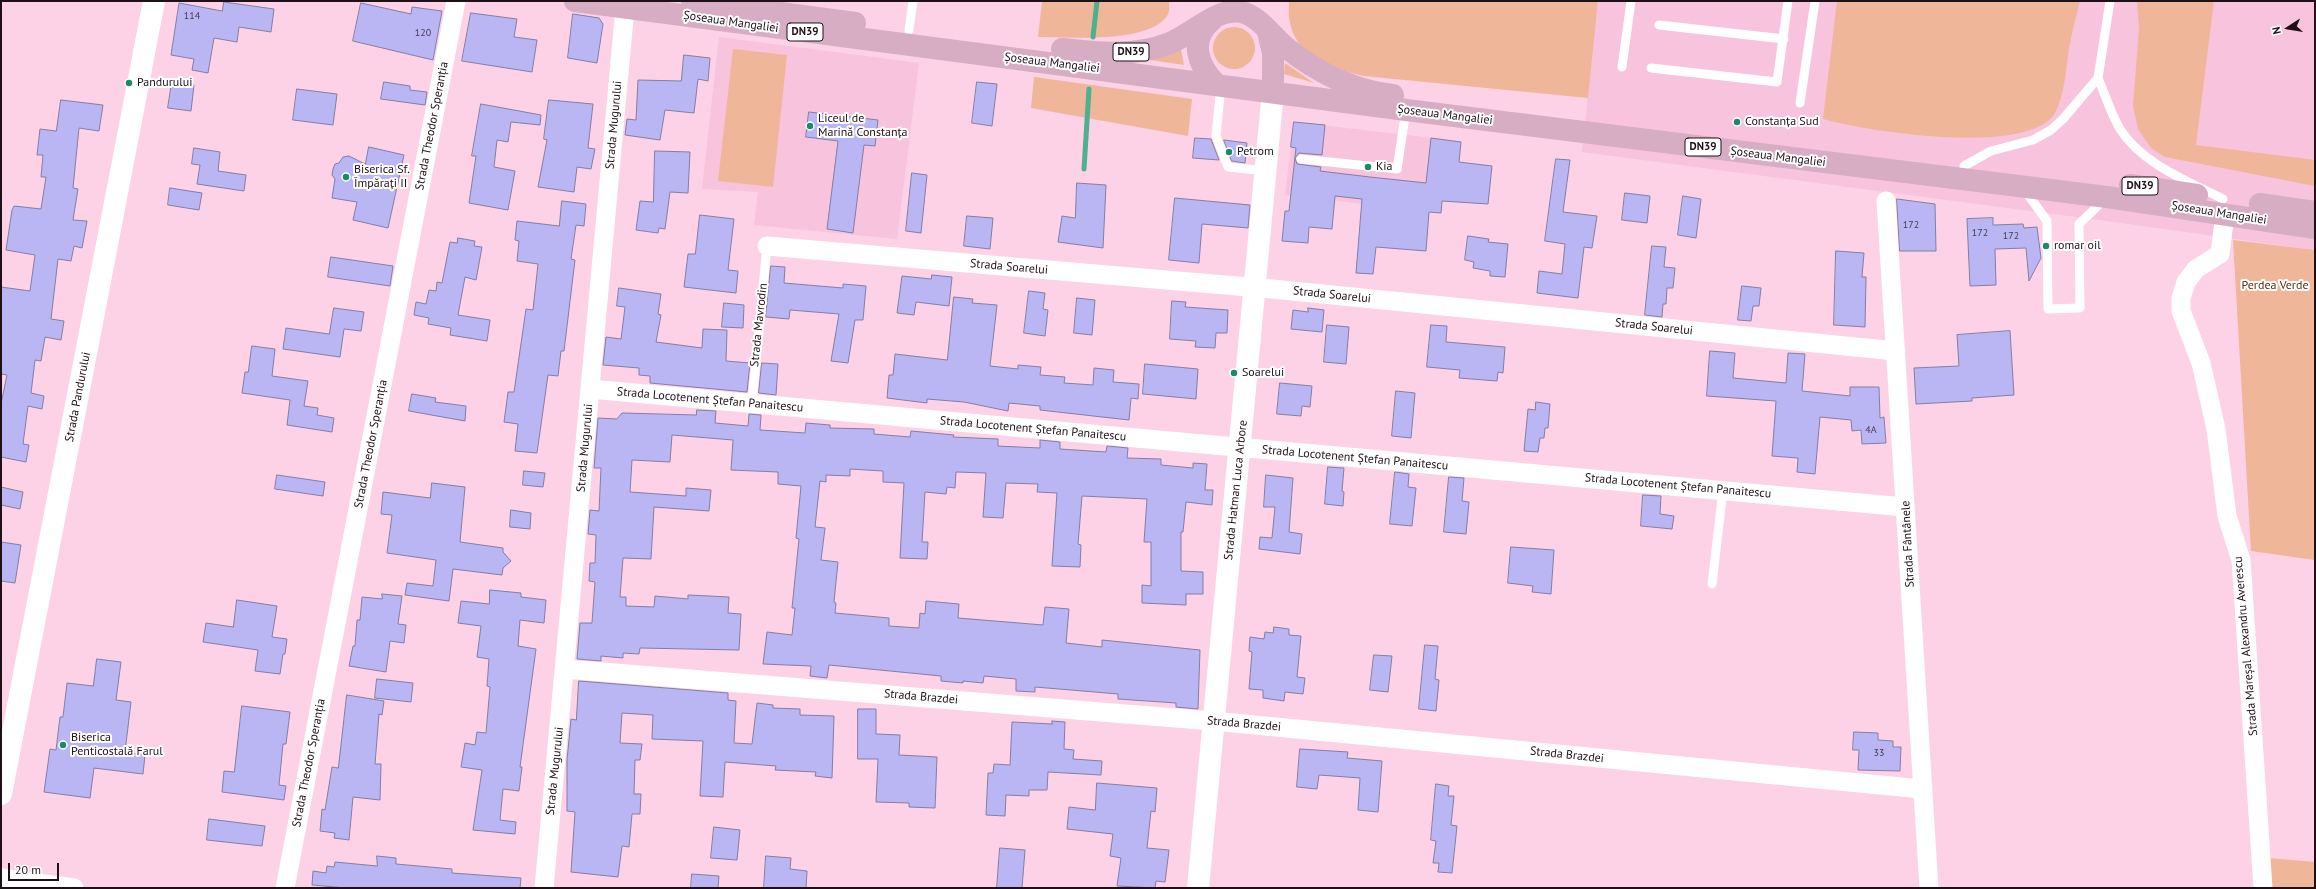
<!DOCTYPE html>
<html>
<head>
<meta charset="utf-8">
<style>
	body { margin:0 }
	#map { position:relative; width:2316px; height:889px; overflow:hidden; background:#fdd1e6; font-family:"PT Sans",sans-serif }
	canvas { display:block }
	.frame { position:absolute; inset:0; border:2px solid #1f1018; pointer-events:none }
	.north { position:absolute; left:2268px; top:8px; width:40px; height:40px; -webkit-text-stroke:3px #fff; paint-order:stroke; rotate:258deg; font-size:11px; font-weight:700; line-height:16px; text-align:center; color:#1f1018 }
	.north::after { content:''; display:block; margin:auto; width:14px; height:18px; background:#1f1018; clip-path:polygon(50% 0,100% 100%,50% 72%,0 100%) }
	.scale { position:absolute; left:8px; top:863px; width:51px; height:18px; box-sizing:border-box; border:2px solid #1f1018; border-top:0; padding-left:5px; font-size:12px; line-height:14px; white-space:nowrap; color:#1f1018; -webkit-text-stroke:3px #fff; paint-order:stroke }
</style>
</head>
<body>
<div id="map">
<canvas width="2316" height="889"></canvas>
<div class="frame"></div>
<div class="north">N</div>
<div class="scale">20 m</div>
</div>
<script>
const ctx = document.querySelector('canvas').getContext('2d');
ctx.lineJoin = 'round';
function fill(path, color) { ctx.fillStyle = color; ctx.fill(path, 'evenodd'); }
function stroke(path, color, width, dash) { ctx.strokeStyle = color; ctx.lineWidth = width; ctx.lineCap = dash ? 'butt' : 'round'; ctx.setLineDash(dash || []); ctx.stroke(path); }
function write(font, color, halo, rows, align = 'center') {
  ctx.font = font + ' "PT Sans",sans-serif'; ctx.lineWidth = 4; ctx.setLineDash([]); ctx.textBaseline = 'middle'; ctx.strokeStyle = halo; ctx.fillStyle = color; for (const [text, x, y, turn = 0] of rows) {
    ctx.save(); ctx.translate(x, y); ctx.rotate((+turn || 0) * Math.PI / 180); ctx.textAlign = isNaN(turn) ? turn : align; if (halo) ctx.strokeText(text, 0, 0); ctx.fillText(text, 0, 0); ctx.restore();
  }
}
const built = new Path2D(`
	M1598 1H2315V250L2114 222 1582 152Z
	M719 37 919 63 897 239 754 225 758 192 702 189Z
	M1294 122 1450 140 1441 213 1285 195Z`);
const green = new Path2D(`
	M1042 1H1169C1169 6 1170 12 1167 16 1148 44 1068 37 1038 37Z
	M1289 1H1598L1588 98 1364 76C1333 69 1298 59 1290 23 1288 16 1289 8 1289 1Z
	M1837 1H2080C2076 17 2072 32 2069 48 2066 69 2065 92 2056 111 2034 158 1864 131 1823 119Z
	M2137 1H2214L2196 145 2315 160V186L2165 157 2151 148 2138 129 2133 106 2139 29Z
	M1213 48a21 21 0 1 1 42 0a21 21 0 1 1-42 0Z
	M1180 45 1184 65 1137 58Z
	M733 49 787 55 773 187 718 181Z
	M1285 63 1314 83 1284 74Z
	M1034 77 1192 99 1188 136 1031 108Z
	M2233 240 2315 250V560L2251 551Z
	M2268 858 2315 862V888H2270Z`);
const stream = new Path2D(`
	M1093 37 1097 1
	M1084 169 1089 89`);
const building = new Path2D(`
	M224 2 274 9 271 32 239 27 237 42 214 38 208 73 192 70 194 59 171 55 179 3 222 11Z
	M361 3 411 14 412 7 442 11 433 60 353 41Z
	M471 13 517 19 514 37 537 40 532 72 462 61Z
	M573 14 599 18 603 24 597 63 568 58Z
	M684 55 710 58 708 81 698 79 694 113 665 110 660 140 625 135 627 119 636 120 638 80 681 81Z
	M172 82 194 85 191 111 168 108Z
	M384 82 410 86V90L427 92 425 105 381 99Z
	M977 82 997 84 992 126 972 123Z
	M297 89 337 94 333 125 293 120Z
	M61 100 103 105 99 131 79 128 73 188 78 189 73 220 87 221 82 248 74 246 71 261 58 259 51 319 64 321 61 340 45 337 41 361 35 360 31 393 44 396 42 409 28 406 23 444 29 445 26 462 1 457V404L7 375 1 374V287L30 291 35 255 6 250 12 210 14 206 41 209 46 177H41L43 155H37L40 129 56 131Z
	M549 100 593 104 588 148 595 149 591 169 577 167 574 192 538 187 547 140 544 139Z
	M481 104 541 115 540 125 511 122 508 142 497 140 494 167 515 171 508 210 469 203 476 156H472Z
	M809 112 878 120 875 146 864 145 853 233 827 229 838 141 806 137Z
	M1294 122 1325 125 1322 155 1299 153 1295 158 1297 164 1321 167 1320 171 1370 177 1426 183 1431 138 1461 142 1459 162 1492 166 1488 204 1442 201 1441 213 1429 212 1426 251 1376 247 1373 274 1356 273 1362 199 1335 196 1332 229 1309 227 1308 243 1282 241 1285 211H1289L1296 148 1291 147Z
	M1195 138 1211 139 1219 160 1193 158Z
	M1224 140 1247 143 1245 163 1232 161Z
	M369 147 404 155 388 228 353 220 357 202 332 198 335 179 332 175 333 169 335 164 339 163 343 157 349 156 365 164Z
	M194 148 220 152 218 171 246 175 244 191 197 184 200 165 192 164Z
	M655 151 690 152 688 193 670 192 665 229 659 228 658 233 636 230 640 201 653 202Z
	M1556 159 1570 160 1563 212 1597 216 1592 248 1584 247 1578 298 1537 293 1539 271 1562 274 1565 244 1545 241Z
	M912 173 927 175 921 233 906 231Z
	M1077 183 1106 185 1103 248 1058 242 1062 216 1075 218Z
	M170 188 202 193 199 210 168 205Z
	M1625 193 1650 196 1647 223 1622 220Z
	M1683 196 1701 199 1696 238 1678 235Z
	M1175 198 1250 205 1248 228 1202 224 1199 263 1169 260Z
	M1897 199 1935 204 1936 251H1900Z
	M562 201 586 204 584 226 576 225 571 259 575 260 564 351H561L558 376 548 375 537 453 515 451 518 424 504 422 508 392H514L526 309 533 310 538 264 517 261 519 241 515 240 517 221 559 226Z
	M700 215 734 219 728 270 738 271 736 293 684 287 688 254H695Z
	M967 216 993 218 990 249 964 246Z
	M1993 218V225L2023 224 2024 228 2037 227 2041 258 2029 281 2026 248 1995 249 1996 285 1970 286 1967 219Z
	M1468 236 1489 239 1488 242 1508 244 1505 277 1490 276V271L1473 268 1474 262 1465 260Z
	M458 238 475 241 474 246 482 247 476 280 465 277 458 315 490 320 487 341 450 335 451 328 428 324 429 318 414 315 416 302 426 304 429 290 436 291 437 282 442 283 450 242 457 243Z
	M1652 246 1666 247 1664 267 1675 268 1673 288H1667L1666 304H1663L1662 317 1645 315Z
	M1836 251 1864 253 1862 277H1866L1865 327 1834 325Z
	M331 257 393 266 390 286 328 277Z
	M771 266 785 267 784 283 843 288V284L866 286 863 320H855L848 363 831 361 839 314 790 310 789 319 766 317Z
	M932 275 952 277 949 306 916 302 914 315 897 313 902 276 931 279Z
	M1742 286 1761 288 1759 306H1753L1751 321 1738 320Z
	M619 288 661 294 658 314 661 315 656 342 702 348 703 329 727 330 726 361 750 363 747 392 650 383V376L639 375V368L603 365 606 337 621 339 625 307 617 306Z
	M1029 291 1045 293 1043 309 1048 310 1045 336 1024 333Z
	M954 297 973 299 972 303 997 305 990 366 1018 369V365L1041 367 1040 375 1065 377 1064 383 1093 385 1094 368 1114 370 1113 382 1139 384 1138 399 1131 398 1129 420 1040 410V406L1009 403 1008 411 964 402 927 399V403L887 398 889 375H893L895 354 947 360Z
	M1077 298 1095 300 1092 335 1074 333Z
	M1172 301 1186 302 1185 307 1228 310 1227 333H1216L1215 348 1195 347 1196 341 1170 339Z
	M724 303 744 305 743 328 722 327Z
	M334 308 364 312 361 331 344 329 340 357 283 349 286 328 329 334Z
	M1308 308 1324 310 1322 332 1291 329 1293 310 1308 312Z
	M1327 325 1349 327 1346 364 1324 362Z
	M1431 325 1447 326 1446 342 1505 347 1503 373 1498 372 1497 381 1459 378 1460 370 1427 367Z
	M2010 331 2014 395 1972 398V401L1916 404 1914 368 1959 366 1957 335Z
	M252 346 275 349 272 376 308 381 304 406 318 408 317 415 334 418 332 432 287 425 290 400 242 393 245 372H248Z
	M1710 351 1735 353 1733 378 1786 383 1788 353 1805 354 1802 391 1850 396V387H1879L1880 418 1884 417 1886 443 1862 444 1861 430 1852 431 1851 420 1820 417 1815 474 1797 472 1798 458 1772 456 1776 401 1707 396Z
	M762 363 778 364 776 395 759 393Z
	M1145 364 1198 369 1196 399 1143 394Z
	M1280 383 1312 386 1310 407 1302 406 1301 416 1277 414Z
	M1396 391 1415 393 1411 438 1392 436Z
	M412 394 436 398 435 402 466 406 465 421 409 411Z
	M1536 402 1550 404 1548 428H1545L1544 438H1540L1538 452 1524 451 1528 409 1535 410Z
	M697 410 716 411 715 423 748 426 749 414 761 415 760 430 805 433 806 423 830 425V428L874 429V434L910 437 911 431 954 435 953 437 998 439V446L1040 448V440L1060 442V449L1106 452 1107 446 1128 448 1127 458 1161 459V465L1193 468V463L1207 464 1205 490H1213L1212 505 1186 502 1183 532H1181V571L1203 572V594H1186V605L1142 603V585L1151 586V542H1144L1147 499 1082 496 1078 544 1081 545 1080 567 1052 566 1057 493 1037 492 1038 484 1006 483 1003 518 983 517 986 473 956 472 955 488 947 487 946 494 925 492 922 542H928L927 559 900 558 904 483 883 482V471L850 469V476L826 475V482L820 481 815 527 825 528 821 560 838 562 834 602 836 603 835 613 889 618V626L919 628 920 613 925 614 926 601 959 604 958 618 1043 625 1045 607 1069 609 1066 643 1102 647V640L1200 650 1198 709 1176 707V703L1118 699V694L1071 690 1035 687V692L1016 691V679L984 676 983 683 963 681V683L941 681V676L829 665 827 678 810 676 811 666 763 664 767 632 792 635 795 608H792L799 539 796 538 801 486 778 484V472L731 470 733 440 672 435 670 462 632 460 630 492 686 496V488L711 490 709 511 654 507 651 559 623 558 620 597H626V606L654 607 655 596 688 599V595L729 597 728 613 741 614 739 650 640 648 639 654 623 653V658L601 656V661L577 659 580 623H592L595 582 589 581 590 563H595L596 535 588 534 590 510 599 511 601 468H594L598 418 617 419 622 413 696 415Z
	M1328 467 1344 468 1342 491 1344 492 1343 506 1325 504Z
	M524 471 545 473 543 487 523 485Z
	M1395 472 1409 474 1408 487 1416 488 1412 526 1390 524Z
	M277 475 325 482 323 496 275 489Z
	M1266 475 1293 478 1289 532 1302 534 1300 554 1259 549 1260 537 1272 538 1275 507H1264Z
	M1449 477 1464 478 1462 501 1469 502 1466 534 1444 532Z
	M432 483 465 487 460 542 503 548V552L511 561 503 568 502 575 453 569 449 601 405 595 407 583 433 586 436 560 387 553 392 515 381 514 383 492 430 498Z
	M1 487 23 492 20 509 1 505Z
	M1643 495 1661 496 1660 514 1674 516 1672 529 1641 526Z
	M511 510 531 513 530 529 510 527Z
	M1 542 21 545 15 583 1 581Z
	M1511 547 1554 550 1551 594 1532 592 1533 586 1508 583Z
	M490 590 521 593V597L546 600 544 623 520 620 518 646 536 649 520 767H522L519 791 503 789 500 820 516 822 515 834 473 830 482 770 461 767 465 743 475 745 477 732 486 733 490 687 487 686 489 659 477 657 481 626 458 623 461 601 489 604Z
	M382 594 402 596 398 624 406 625 404 643 390 641 386 672 349 666 353 646H355L357 620H360L362 597 382 599Z
	M237 600 277 606 272 637 287 639 285 654H283L280 674 255 671 258 650 203 642 206 623 233 627Z
	M1274 627 1289 629V635L1301 636 1297 677 1305 678 1303 694 1285 692 1284 701 1263 698V690L1249 689 1252 652 1249 651 1250 637 1264 639 1265 632 1273 633Z
	M1425 645 1438 646 1435 679 1439 680 1436 711 1419 709Z
	M1374 655 1392 656 1388 692 1370 690Z
	M97 659 121 662 116 700 131 702 125 752 145 755 143 774 94 768 90 798 44 792 50 749 56 750 60 717H63L67 683 93 686Z
	M377 679 413 683 411 702 375 698Z
	M579 681 728 693V700L736 701 734 743 752 744 757 703 773 705V708L800 709V715L834 716 832 778 815 776 816 772 775 770 776 766 725 762 723 797 700 796 703 741 652 739 653 715 622 713 620 743 642 744 640 760H635L634 794H641L640 814H632L629 847 622 846 618 877 571 872 575 812 567 811V760L571 719 576 720Z
	M347 695 384 701 382 715 379 714 375 764H381L380 800 353 797 349 840 334 838 335 833 320 831 322 809 325 810 332 767 338 768Z
	M242 706 290 712 286 744H283L279 785 286 786 284 800 222 792 224 771 234 772Z
	M858 709H876V734L900 735 899 755 937 757 935 808 909 807V803L876 802 878 759H858Z
	M1052 721 1065 722 1064 749 1074 750 1073 759 1102 761 1101 775 1048 772 1047 790H1029V796L1006 795 1005 816 986 815 988 773H993L994 764 1010 765 1012 722 1052 724Z
	M1854 732 1878 733V740L1893 741V747H1901L1900 771 1858 770 1859 750H1853Z
	M1300 749 1348 752 1347 758 1382 761 1378 812 1358 810 1360 778 1319 775 1317 789 1297 787Z
	M1097 783 1157 788 1155 812 1151 811 1147 848 1169 850 1165 882 1156 881 1155 888 1117 886 1121 858 1110 856 1113 834 1067 829 1069 807 1095 810Z
	M1436 784 1449 786 1448 796H1454L1451 825 1457 826 1452 873 1438 872 1439 863H1433L1436 841 1431 840Z
	M209 819 265 826 262 846 207 840Z
	M714 827 740 830 737 860 711 858Z
	M1000 848 1025 850 1022 888H997Z
	M377 856 396 858V864L452 869V873L521 878 520 888H346L312 885 313 871 326 873 327 866 334 867 335 862 377 866Z
	M766 856 791 858 790 869 807 871 806 888H764Z
	M692 874 719 876 718 888H691Z`);
const lane = new Path2D(`
	M1659 25 1784 39
	M909 30 913 1
	M1622 67 1631 1
	M1651 68 1777 82 1788 1
	M2098 78C2105 94 2111 114 2120 129 2142 164 2188 181 2223 199
	M1221 85 1216 136 1228 167 1266 171
	M1800 103 1815 1
	M1301 159 1397 169 1406 110
	M1964 166 1991 151 2033 140 2051 130 2063 119 2098 78 2110 1
	M2024 189 2047 221 2048 309 2080 308 2079 224 2105 199
	M752 403 767 246
	M1712 584 1723 490`);
const street = new Path2D(`
	M1886 201 1929 888
	M2225 214 2220 254 2196 269 2186 282 2181 298V311L2201 363 2216 429 2227 516 2241 560 2263 888
	M767 246 1272 289 1896 351
	M590 389 1905 507
	M565 669 1213 721 1922 789
	M1 878 74 888
	M285 888 456 1
	M544 888 625 8`);
const secondary = new Path2D(`
	M1 794 154 1
	M1198 888 1273 91`);
const primary = new Path2D(`
	M575 1 1406 110 2107 197 2315 228
	M692 1 855 23
	M1212 20C1188 40 1198 66 1216 84
	M1268 32 1273 53V91
	M1062 49C1097 53 1136 57 1170 43 1193 34 1215 8 1241 12 1260 16 1273 38 1288 49 1318 73 1355 91 1393 95
	M2130 185 2197 195
	M2260 204 2315 212`);
const markers = [
	[129,83,4,"#1b8a6a"],
	[1737,122,4,"#1b8a6a"],
	[810,126,4,"#1b8a6a"],
	[1229,152,4,"#1b8a6a"],
	[1368,167,4,"#1b8a6a"],
	[346,177,4,"#1b8a6a"],
	[2046,246,4,"#1b8a6a"],
	[1234,373,4,"#1b8a6a"],
	[63,745,4,"#1b8a6a"]
];
const numberNames = [
	["114",192,16],
	["120",423,33],
	["172",1911,225],
	["172",1980,233],
	["172",2011,236],
	["4A",1871,430],
	["33",1879,753]
];
const shields = [
	[805,32,36],
	[1131,52,36],
	[1703,147,36],
	[2140,186,36]
];
const shieldNames = [
	["DN39",805,32],
	["DN39",1131,52],
	["DN39",1703,147],
	["DN39",2140,186]
];
const streetNames = [
	["Șoseaua Mangaliei",731,22,8],
	["Șoseaua Mangaliei",1052,63,7],
	["Șoseaua Mangaliei",1445,115,7],
	["Strada Mugurului",614,125,-85],
	["Strada Theodor Speranția",432,126,-79],
	["Șoseaua Mangaliei",1778,157,7],
	["Șoseaua Mangaliei",2219,213,9],
	["Strada Soarelui",1009,267,5],
	["Strada Soarelui",1332,295,6],
	["Strada Mavrodin",759,325,-84],
	["Strada Soarelui",1654,327,6],
	["Strada Pandurului",78,397,-79],
	["Strada Locotenent Ștefan Panaitescu",710,400,5],
	["Strada Locotenent Ștefan Panaitescu",1033,429,5],
	["Strada Theodor Speranția",371,444,-79],
	["Strada Mugurului",585,448,-85],
	["Strada Locotenent Ștefan Panaitescu",1355,458,5],
	["Strada Locotenent Ștefan Panaitescu",1678,486,5],
	["Strada Hatman Luca Arbore",1236,490,-84],
	["Strada Fântânele",1908,544,-93],
	["Strada Mareșal Alexandru Averescu",2246,646,-95],
	["Strada Brazdei",921,697,5],
	["Strada Brazdei",1244,724,5],
	["Strada Brazdei",1567,755,6],
	["Strada Theodor Speranția",309,763,-79],
	["Strada Mugurului",555,771,-84]
];
const poiNames = [
	["Pandurului",137,83],
	["Liceul de",818,119],
	["Marină Constanța",818,133],
	["Constanța Sud",1745,122],
	["Petrom",1237,152],
	["Kia",1376,167],
	["Biserica Sf.",354,170],
	["Împărați II",354,184],
	["romar oil",2054,246],
	["Soarelui",1242,373],
	["Biserica",71,738],
	["Penticostală Farul",71,752]
];
const parkNames = [
	["Perdea Verde",2275,286]
];
fill(built, '#f7c3dd');
fill(green, '#f0b69a');
stroke(stream, '#4db08e', 5);
fill(building, '#bab6f3');
stroke(building, '#817fa4', 1);
stroke(lane, '#fff', 9);
stroke(street, '#fff', 19);
stroke(secondary, '#fff', 22);
stroke(primary, '#d7adc3', 22);
for (const [x, y, r, color] of markers) { const dot = new Path2D(); dot.arc(x, y, r, 0, 2 * Math.PI); ctx.fillStyle = color; ctx.fill(dot); stroke(dot, '#fff', 1.5); }
write('10px', '#463a4f', null, numberNames);
for (const [x, y, w] of shields) { const box = new Path2D(); box.roundRect(x - w / 2, y - 9, w, 18, 3); ctx.fillStyle = '#fff'; ctx.fill(box); stroke(box, '#1f1018', 1); }
write('bold 11px', '#1f1018', null, shieldNames);
write('12px', '#1f1018', '#fff', streetNames);
write('12px', '#1f1018', '#fff', poiNames, 'left');
write('12px', '#5b2a0d', '#fff', parkNames);
</script>
</body>
</html>
